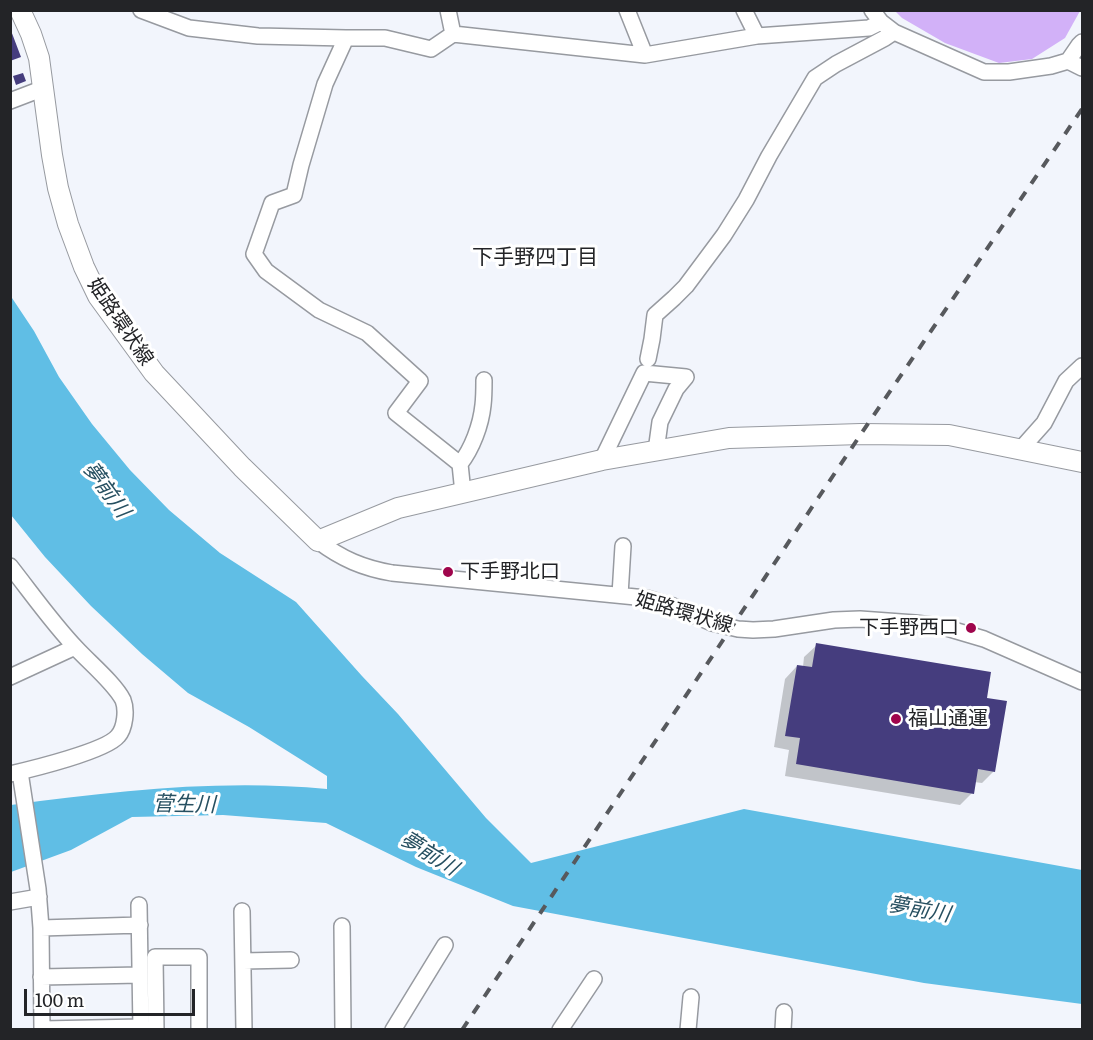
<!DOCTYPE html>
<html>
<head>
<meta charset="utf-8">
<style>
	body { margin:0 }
	#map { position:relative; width:1093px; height:1040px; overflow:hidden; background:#f2f5fc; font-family:Literata,serif }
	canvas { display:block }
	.frame { position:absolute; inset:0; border:12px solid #232427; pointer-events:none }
	.scale { position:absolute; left:24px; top:989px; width:171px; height:27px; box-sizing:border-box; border:3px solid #232427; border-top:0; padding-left:8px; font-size:18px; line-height:21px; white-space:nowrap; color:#232427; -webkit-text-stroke:4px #fff; paint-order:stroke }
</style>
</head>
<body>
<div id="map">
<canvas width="1093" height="1040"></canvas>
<div class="frame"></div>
<div class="scale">100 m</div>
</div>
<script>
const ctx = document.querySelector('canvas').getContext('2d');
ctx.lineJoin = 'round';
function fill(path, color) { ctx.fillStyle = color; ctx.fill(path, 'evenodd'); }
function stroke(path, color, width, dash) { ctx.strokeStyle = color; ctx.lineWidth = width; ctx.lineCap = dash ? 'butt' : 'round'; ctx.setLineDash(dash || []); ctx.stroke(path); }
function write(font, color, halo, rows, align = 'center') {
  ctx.font = font + ' Literata,"Noto Sans JP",serif'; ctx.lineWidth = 6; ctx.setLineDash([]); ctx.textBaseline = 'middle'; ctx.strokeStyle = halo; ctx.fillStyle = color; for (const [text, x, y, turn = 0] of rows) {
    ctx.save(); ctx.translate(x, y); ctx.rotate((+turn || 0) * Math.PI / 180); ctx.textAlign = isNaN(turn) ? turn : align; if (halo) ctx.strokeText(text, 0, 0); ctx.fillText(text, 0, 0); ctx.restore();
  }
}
const forest = new Path2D(`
	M895 11H1080L1065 38 1032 59 999 63 945 43 902 18Z`);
const water = new Path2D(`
	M10 295 34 331 59 377 92 424 130 470 169 510 220 553 296 602 362 676 398 714 486 818 531 863 744 809 1082 870V1004L924 983 513 906 416 867 326 823 223 815 132 817 71 850 11 872V805C115 791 221 779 327 789V776L249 727 188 693 142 654 91 606 45 557 11 515Z`);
const shadow = new Path2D(`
	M817 645 985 699 994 771 982 783 974 782 972 793 960 805 785 776 789 750 774 747 785 679 797 666 803 667 804 657Z`);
const building = new Path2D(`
	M10 28 21 57 10 61Z
	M23 73 26 81 16 85 13 76Z
	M816 643 991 672 987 698 1007 701 995 772 978 769 974 794 796 764 800 738 785 736 797 665 812 667Z`);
const minor = new Path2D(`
	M141 10 189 28 258 36 346 38H385L431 49 453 34 645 55 757 36 869 28 881 22
	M448 10 453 34
	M627 10 645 55
	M744 10 757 36
	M872 10 881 22 894 32 984 72H1009L1051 66 1068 61 1082 68
	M346 38 325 84 301 165 294 195 272 203 254 254 266 271 319 310 367 333 420 381 396 413 460 464 463 493
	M1068 61 1079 45 1082 42
	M10 101 44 88
	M648 359 652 339 655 315 674 298 686 286 724 235 746 200 769 156 815 78 836 64 885 38 894 32
	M1020 450 1044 423 1066 381 1082 366
	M602 460 644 373 686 377 676 389 660 422 656 451
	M460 464C472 449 481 425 483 405 484 397 484 388 484 380
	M318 541C342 559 363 568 392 573L646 598 673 606 712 623 738 629 753 630 774 629 834 620 860 619 915 623 940 626 984 639 1082 682
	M10 566C32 594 53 624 77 649 90 663 115 684 123 700 127 710 125 728 118 736 106 751 32 769 10 774
	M620 595 623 546
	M10 677 75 647
	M20 772 38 889 41 928 42 1030
	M10 902 39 897
	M139 905 141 1030
	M242 911 244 1030
	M342 926 343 1030
	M41 928 140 925
	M243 961 291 960
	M41 977 140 975
	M42 1029 141 1027
	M156 1030 155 957H199V1030
	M393 1030 445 945
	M560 1030 594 979
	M688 1030 691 997
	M783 1030 784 1012`);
const major = new Path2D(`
	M20 10 31 34 39 58 52 155 58 188 68 224 84 267 98 296 154 373 242 467 318 541 398 508 602 460 729 438 861 434 949 435 1082 462`);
const rail = new Path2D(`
	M462 1030 861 434 1082 109`);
const markers = [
	[448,572,6,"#9f054c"],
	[971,628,6,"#9f054c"],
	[896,719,6,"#9f054c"]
];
const streetNames = [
	["姫路環状線",120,322,56],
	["姫路環状線",684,613,16]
];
const poiNames = [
	["下手野北口",460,572],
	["下手野西口",959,628,"right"],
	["福山通運",908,719]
];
const neighbourhoodNames = [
	["下手野四丁目",535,258]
];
const waterNames = [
	["夢前川",106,490,54],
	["菅生川",184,805,1],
	["夢前川",429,854,32],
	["夢前川",919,910,10]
];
fill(forest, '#d2b1f8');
fill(water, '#60bee5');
fill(shadow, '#0003');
fill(building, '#453d7e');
stroke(minor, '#979aa0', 18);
stroke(major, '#979aa0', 22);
stroke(minor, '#fff', 15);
stroke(major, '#fff', 20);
stroke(rail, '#57595d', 4, [10, 10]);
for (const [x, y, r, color] of markers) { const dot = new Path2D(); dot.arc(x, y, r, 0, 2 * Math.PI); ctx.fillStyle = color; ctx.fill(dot); stroke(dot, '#fff', 2); }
write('20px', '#232427', '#fff', streetNames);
write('20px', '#232427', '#fff', poiNames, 'left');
write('21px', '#232427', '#fff', neighbourhoodNames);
write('italic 21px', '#275061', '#fff', waterNames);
</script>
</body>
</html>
